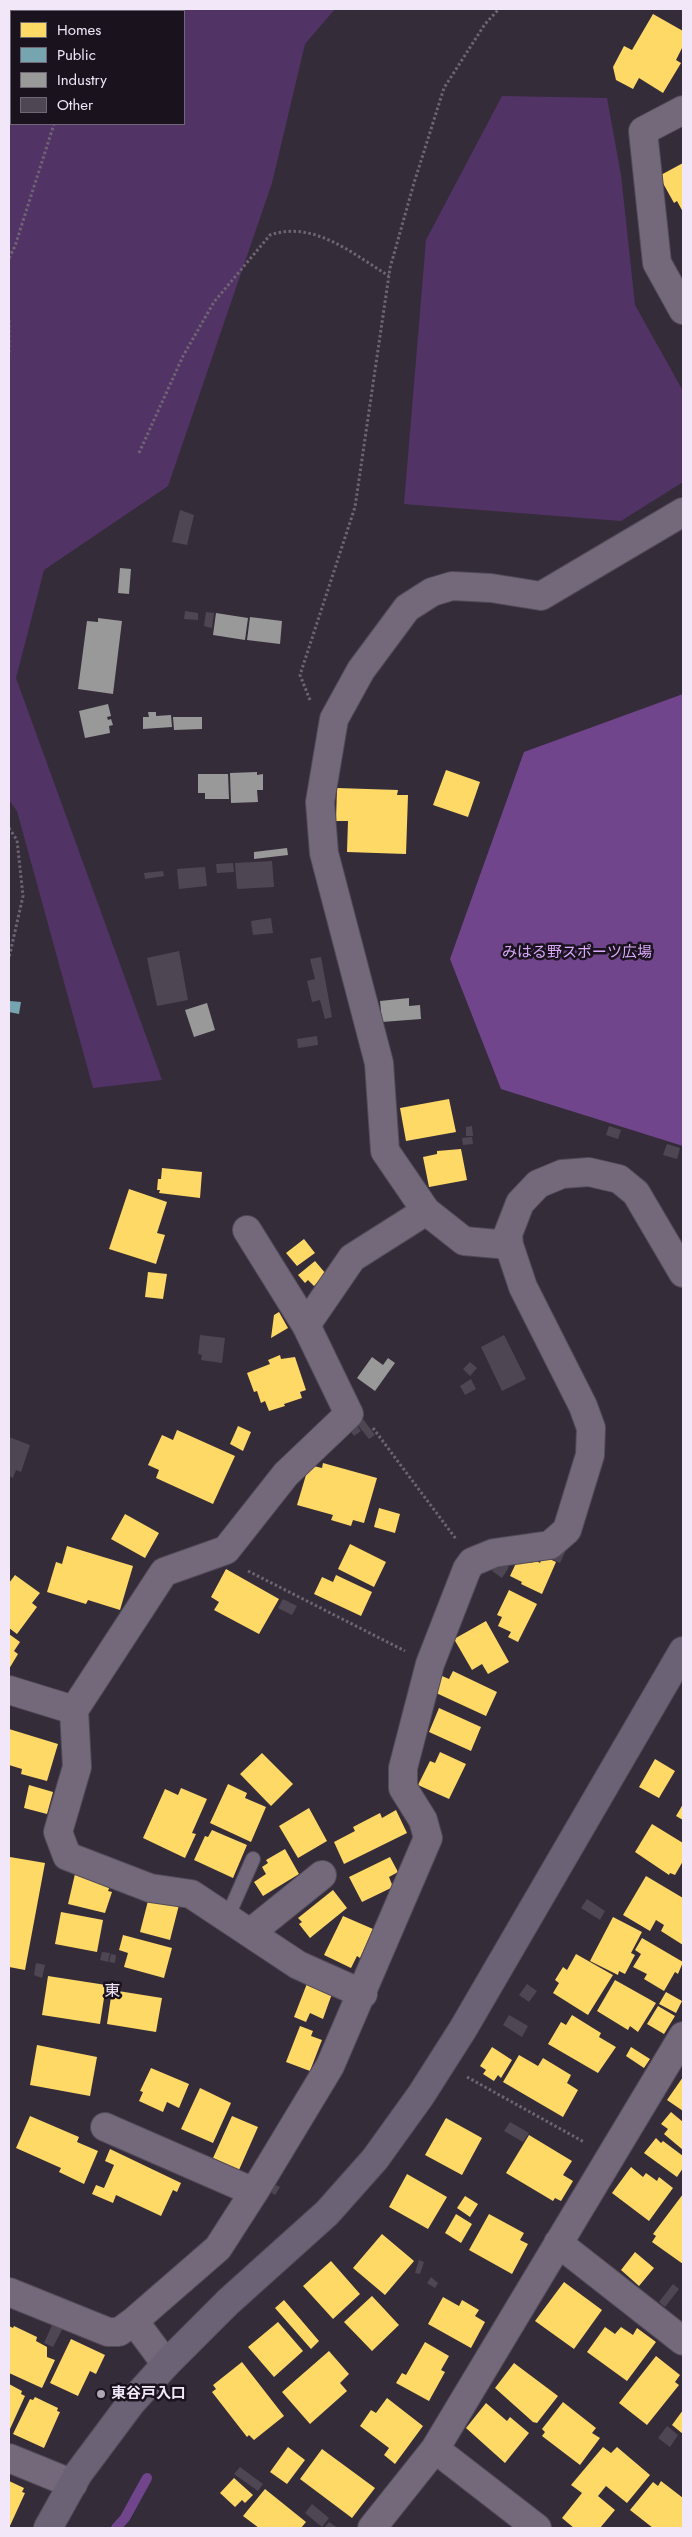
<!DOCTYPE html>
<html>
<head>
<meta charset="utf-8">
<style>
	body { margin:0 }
	#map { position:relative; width:692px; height:2537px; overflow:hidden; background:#352c3a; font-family:Jost,sans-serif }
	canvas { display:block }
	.frame { position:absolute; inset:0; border:10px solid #f1e7f8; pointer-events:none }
	.legend { position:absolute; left:10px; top:10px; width:175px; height:115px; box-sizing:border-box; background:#1a131e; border:1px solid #706875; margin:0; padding:6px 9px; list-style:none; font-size:15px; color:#f1e7f8 }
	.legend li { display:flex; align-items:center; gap:10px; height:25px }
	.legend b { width:25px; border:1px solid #706875 }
</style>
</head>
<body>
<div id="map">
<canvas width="692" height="2537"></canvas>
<div class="frame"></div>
<ul class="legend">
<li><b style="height:14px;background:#ffd966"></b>Homes</li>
<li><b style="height:14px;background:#76a5af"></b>Public</li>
<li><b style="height:14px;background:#999"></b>Industry</li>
<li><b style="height:14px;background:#4e4753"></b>Other</li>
</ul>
</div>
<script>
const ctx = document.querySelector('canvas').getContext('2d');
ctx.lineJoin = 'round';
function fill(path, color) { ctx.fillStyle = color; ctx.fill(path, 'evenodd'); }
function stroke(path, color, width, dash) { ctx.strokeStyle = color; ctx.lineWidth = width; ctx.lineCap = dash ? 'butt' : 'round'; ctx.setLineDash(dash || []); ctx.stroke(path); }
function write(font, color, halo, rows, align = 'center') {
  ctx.font = font + ' Jost,"Noto Sans JP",sans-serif'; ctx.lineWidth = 5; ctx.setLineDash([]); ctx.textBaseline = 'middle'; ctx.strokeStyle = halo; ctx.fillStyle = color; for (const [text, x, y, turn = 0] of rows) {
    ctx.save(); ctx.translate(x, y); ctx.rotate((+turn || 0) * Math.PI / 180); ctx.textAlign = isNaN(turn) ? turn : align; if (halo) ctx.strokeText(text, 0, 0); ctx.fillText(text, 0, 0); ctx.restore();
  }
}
const green = new Path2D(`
	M9 9H335L305 44 272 183 168 486 44 570 16 678 162 1080 93 1088 17 811 9 800ZM11 11H184V124H11Z
	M502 96 607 98 621 175 635 305 683 391V482L621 521 404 504 426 240Z`);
const water = new Path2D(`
	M683 694V1146L501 1089 450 959 524 752Z`);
const homes = new Path2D(`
	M653 14 683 31V46L676 60 681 63 663 93 639 78 633 89 616 80 613 67 624 46 632 50Z
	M683 163V212L677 201 674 203 659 176Z
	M446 770 480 782 468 817 433 805Z
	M337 788 398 790 397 795H408L406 854 347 852 348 821H336Z
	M449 1099 456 1132 406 1141 400 1108Z
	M461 1149 467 1180 429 1187 423 1157 437 1154V1151Z
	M162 1168 202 1172 200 1198 159 1193 160 1190H157L158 1179H161Z
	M129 1189 167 1202 157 1233 165 1235 156 1264 109 1249Z
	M304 1239 315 1253 297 1266 286 1253Z
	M315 1261 326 1274 314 1286 308 1280 305 1283 298 1275Z
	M148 1272 167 1274 163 1299 145 1297Z
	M279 1312 288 1328 271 1338 274 1315Z
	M280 1355 281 1359 295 1357 306 1390 300 1392 302 1398 284 1404 285 1406 269 1411 265 1401 261 1403 257 1391 254 1392 247 1373 270 1364 268 1360Z
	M238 1426 251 1432 243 1451 230 1444Z
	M177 1430 235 1456 213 1504 156 1478 159 1470 148 1465 162 1435 173 1440Z
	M323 1463 377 1478 364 1523 353 1520 351 1526 331 1520 333 1515 297 1505 309 1465 322 1468Z
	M379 1508 400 1514 395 1533 374 1527Z
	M125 1514 159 1533 145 1558 111 1539Z
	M350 1544 386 1562 374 1587 338 1569Z
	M67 1546 133 1566 120 1610 88 1600 86 1604 47 1592 56 1562 62 1564Z
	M543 1556 556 1562 542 1594 521 1584 522 1582 510 1576 517 1561 521 1563 523 1559 532 1563 533 1559 540 1563Z
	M226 1569 279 1599 259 1634 214 1610 219 1602 211 1597Z
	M15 1575 40 1593 32 1603 37 1607 17 1634 9 1628V1583Z
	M336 1575 372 1592 361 1616 314 1594 322 1577 333 1582Z
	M509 1590 537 1604 518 1642 508 1637 511 1632 498 1626 502 1617 497 1615Z
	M486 1621 509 1662 488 1674 482 1664 472 1670 454 1639Z
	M9 1634 20 1642 14 1651 18 1654 9 1669Z
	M453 1671 497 1692 486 1716 434 1692 442 1676 449 1679Z
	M439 1708 481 1727 471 1751 429 1732Z
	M9 1729 58 1744 47 1781 21 1774 22 1769 9 1765Z
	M440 1752 466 1764 449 1799 418 1785 430 1761 435 1763Z
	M262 1753 293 1784 271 1806 240 1774Z
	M655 1759 675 1771 659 1798 639 1787Z
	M228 1784 247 1793 245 1798 266 1807 251 1842 210 1823Z
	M29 1785 53 1792 47 1814 24 1808Z
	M181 1788 207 1799 192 1833 196 1834 185 1858 143 1838 165 1789 178 1795Z
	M683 1804V1820L676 1816Z
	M309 1808 327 1841 298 1858 279 1826Z
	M396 1810 407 1833 344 1864 334 1842 355 1831 353 1827 380 1813 382 1818Z
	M652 1824 683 1843V1861L675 1875 670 1873 669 1875 635 1852Z
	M212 1830 247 1845 233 1878 194 1860 205 1836 208 1837Z
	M285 1849 299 1874 263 1896 254 1882 266 1874 262 1867 268 1863 266 1860Z
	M10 1857 45 1863 25 1970 9 1967Z
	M390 1857 398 1872 389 1877 393 1887 362 1902 349 1877Z
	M75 1874 111 1883 108 1891 112 1892 105 1913 68 1904Z
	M646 1876 683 1898V1945L661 1931 664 1925 656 1920 650 1931 623 1915Z
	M333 1890 347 1908 310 1938 299 1924 302 1922 298 1918Z
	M149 1897 179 1905 170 1940 140 1932Z
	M61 1912 103 1920 97 1952 55 1944Z
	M343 1916 373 1929 360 1958 357 1956 351 1968 324 1955Z
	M613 1917 642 1932 631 1953 635 1955 625 1974 619 1971 618 1975 590 1961Z
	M123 1935 172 1948 164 1978 124 1967 128 1953 119 1950Z
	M642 1938 683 1962 678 1974 675 1972 664 1991 644 1979 647 1974 633 1967 641 1954 635 1950Z
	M576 1954 613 1975 588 2015 553 1993 559 1983 555 1980 563 1967 567 1970Z
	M48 1976 106 1985 100 2024 42 2015Z
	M615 1980 656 2003 638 2032 630 2026 628 2030 597 2011Z
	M308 1981 333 1991 323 2019 310 2013 306 2022 294 2017Z
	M112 1990 162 1998 156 2032 107 2024Z
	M666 1992 682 2001 676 2013 659 2004Z
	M658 2006 675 2016 664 2034 647 2024Z
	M572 2015 601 2033 599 2037 616 2047 598 2073 548 2044 561 2022 566 2025Z
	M300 2026 313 2031 311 2036 322 2040 310 2071 286 2062Z
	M37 2045 97 2057 90 2096 30 2085Z
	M492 2047 512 2060 501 2078 498 2075 494 2081 483 2074 486 2070 480 2066Z
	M631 2047 650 2059 644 2068 626 2056Z
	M519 2055 538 2066 543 2058 571 2075 567 2083 578 2090 563 2117 503 2082Z
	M151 2068 189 2084 179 2108 167 2102 163 2112 139 2101 143 2092 140 2091Z
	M683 2077V2111L667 2100Z
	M200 2088 231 2103 213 2143 181 2129Z
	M671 2112 683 2122V2150L664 2134 668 2129 661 2124Z
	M30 2116 79 2137 77 2142 98 2151 84 2184 59 2172 61 2168 16 2148Z
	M232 2116 258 2127 239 2170 213 2158Z
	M446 2118 482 2138 462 2175 425 2155Z
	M529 2135 572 2161 563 2175 573 2181 561 2201 555 2198 553 2201 506 2173Z
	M656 2138 661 2143 663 2141 683 2156V2168L677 2177 644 2153Z
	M110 2149 181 2183 177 2192 173 2190 161 2216 116 2195 113 2203 92 2194 96 2185 104 2188 114 2165 105 2161Z
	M631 2167 643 2177 646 2173 657 2181 659 2177 673 2188 649 2221 612 2193Z
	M407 2174 447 2197 428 2229 389 2207Z
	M683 2194V2264L652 2242 656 2236 653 2234Z
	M465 2196 478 2204 470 2217 457 2208Z
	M456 2214 472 2224 461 2243 445 2233Z
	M489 2214 524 2233 520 2240 528 2244 512 2274 469 2250Z
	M382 2234 414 2261 385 2295 353 2268Z
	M635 2252 654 2268 639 2286 621 2270Z
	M331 2261 360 2294 333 2319 303 2286Z
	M564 2282 602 2310 574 2349 535 2321Z
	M372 2296 399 2325 372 2351 344 2322Z
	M443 2297 459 2306 462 2300 479 2310 475 2316 485 2322 471 2348 428 2324Z
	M284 2300 319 2341 311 2349 275 2308Z
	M278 2322 303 2351 274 2377 248 2347Z
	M9 2326 13 2328 14 2326 37 2337 36 2341 47 2347V2357L55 2360 42 2388 9 2373Z
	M605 2327 615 2334 621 2327 633 2335 637 2328 656 2342 627 2381 587 2352Z
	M71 2339 105 2355 96 2374 90 2371 78 2396 50 2383Z
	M425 2342 449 2356 441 2370 445 2372 429 2401 396 2383 402 2373 406 2375Z
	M329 2351 349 2374 340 2383 347 2391 310 2424 282 2392Z
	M656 2356 680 2375 675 2382 679 2385 647 2425 619 2403Z
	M242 2362 284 2416 254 2440 249 2435 247 2437 212 2392 216 2389 213 2385Z
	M514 2363 558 2396 537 2423 533 2422 495 2388Z
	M9 2384 22 2391 21 2394 25 2396 10 2429Z
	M35 2397 58 2408 57 2411 60 2412 44 2448 13 2434 30 2399 33 2400Z
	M387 2398 423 2426 395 2464 384 2455 389 2448 360 2426 371 2410 376 2413Z
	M563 2402 596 2428 592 2433 600 2438 580 2465 542 2436 545 2432 542 2429Z
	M486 2403 507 2421 510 2417 529 2433 505 2463 466 2428Z
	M683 2410V2434L672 2425Z
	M288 2447 305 2460 287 2484 270 2472Z
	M603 2447 611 2453 617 2447 650 2475 627 2503 606 2486 598 2496 615 2510 600 2528H574L562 2518 582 2493 571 2485Z
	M322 2449 375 2488 352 2518 300 2479Z
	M234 2478 253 2495 245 2503 242 2500 235 2507 220 2493Z
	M9 2481 24 2488 22 2492 25 2493 9 2528Z
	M661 2481 683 2498V2528H653L630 2510 653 2482 658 2486Z
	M265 2489 306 2522 301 2528H259L243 2516Z`);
const public = new Path2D(`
	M10 1001 21 1002 19 1014 9 1012Z`);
const industry = new Path2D(`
	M120 568 131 569 129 594 118 593Z
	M216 613 248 618 245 640 213 635Z
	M250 617 282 621 280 644 247 640Z
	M98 618 122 621 113 694 78 689 87 621 98 622Z
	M108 704 111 716 107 717 108 720 111 719 113 725 109 726 110 733 85 738 79 711Z
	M148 712H156V716L171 715 172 727 143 729V717H149Z
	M173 717H202V729L174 730Z
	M257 772V775L263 774V790H257L258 802 231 803 230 773Z
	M198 774H228L229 799H205V793H198Z
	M287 848 288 855 254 859V852Z
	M409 998V1006L420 1005 421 1019 382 1022 380 1001Z
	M207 1003 215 1030 194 1037 185 1010Z
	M372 1357 383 1365 388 1358 395 1363 375 1391 357 1378Z`);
const stream = new Path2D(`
	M116 2528 125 2518 147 2478`);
const building = new Path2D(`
	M180 510 194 515 187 545 172 542Z
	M185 611 198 613V620L184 619Z
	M206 612 214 613 212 628 204 626Z
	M272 861 274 887 237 889 235 863Z
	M233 863 234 872 217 873 216 864Z
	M205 867 207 886 179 889 177 869Z
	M163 871 164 876 145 879 144 873Z
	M271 918 273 933 253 935 251 921Z
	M179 951 188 1000 157 1006 147 958Z
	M321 957 332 1017 325 1019 320 1000 312 1002 307 981 315 979 310 959Z
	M317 1036 318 1045 298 1048 297 1039Z
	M472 1126 473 1136H466V1127Z
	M609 1126 621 1130 618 1139 606 1135Z
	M472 1137 473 1144 463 1145 462 1138Z
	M667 1144 680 1148 677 1159 663 1155Z
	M200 1335 225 1338 222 1363 201 1360 202 1355 198 1354Z
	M504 1335 526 1379 502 1391 481 1347Z
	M470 1362 477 1368 470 1376 463 1369Z
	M471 1379 476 1389 465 1395 460 1386Z
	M363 1419 375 1435 369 1439 357 1424Z
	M356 1424 361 1431 354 1436 349 1429Z
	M9 1437 30 1445 21 1472 16 1470 13 1478 9 1476Z
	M566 1550 560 1563 549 1558 552 1553Z
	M499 1561 509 1567 502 1578 492 1571Z
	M283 1599 297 1606 292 1615 278 1608Z
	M587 1899 605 1911 600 1920 581 1908Z
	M102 1952 110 1953 108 1962 100 1960Z
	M111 1954 116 1955 115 1963 109 1962Z
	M36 1963 45 1965 42 1978 34 1975Z
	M527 1984 537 1991 529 2002 519 1995Z
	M509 2015 528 2026 522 2037 503 2025Z
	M510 2122 529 2133 523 2142 504 2131Z
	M270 2182 280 2187 275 2195 266 2189Z
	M419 2260 424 2262 420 2274 415 2273Z
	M431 2277 438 2283 435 2288 427 2283Z
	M673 2284 679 2289 665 2307 659 2302Z
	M54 2321 64 2326 53 2347 44 2343Z
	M667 2426 678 2435 670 2447 658 2438Z
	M240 2467 263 2484 258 2491 234 2474Z
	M312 2504 329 2518 322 2527 305 2513Z
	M329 2522 338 2528H324Z`);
const path = new Path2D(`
	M90 11 91 9
	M9 258 15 246 54 124
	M9 320V355
	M139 453 183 356 214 302 270 235C314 220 353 254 389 276
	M310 700 300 675 355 507 390 268 414 183 444 88 485 24 499 9
	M9 828 17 840 23 896 9 958
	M373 1428 456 1539
	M248 1571 405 1651
	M467 2077 584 2142`);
const lane = new Path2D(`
	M227 1918 253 1859`);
const street = new Path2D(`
	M683 110 643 131 657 263 683 310
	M426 1211 385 1151 379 1063 324 853 320 802 334 719 361 670 407 608 432 592 452 586 491 588 541 596 683 512
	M306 1325 352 1258 426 1211 464 1241 509 1245
	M9 1690 74 1710 164 1572 226 1550 286 1474 349 1414 306 1325 247 1230
	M74 1710 77 1767 58 1832 67 1856 150 1888 191 1894 298 1965 363 1994
	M250 1933 322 1875
	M105 2127 254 2192
	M558 2243 683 2341
	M9 2292 108 2332H119L134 2321 166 2364
	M134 2321 218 2248 254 2192 330 2066 428 1838 423 1820 403 1788V1768L430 1664 467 1569 472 1562 494 1553 550 1545 567 1530 590 1455 591 1428 583 1406 523 1287 509 1245 508 1234 520 1203 538 1184 562 1174 589 1172 619 1179 636 1193 683 1273
	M435 2449 537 2528
	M9 2458 73 2484
	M372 2528 435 2449 683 2036`);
const secondary = new Path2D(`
	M48 2528 78 2474 131 2403 166 2364 228 2302 327 2213 375 2159 421 2095 463 2029 683 1651`);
const markers = [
	[101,2394,5,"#afa6b6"]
];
const parkNames = [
	["みはる野スポーツ広場",577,953]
];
const poiNames = [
	["東谷戸入口",111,2394]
];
const neighbourhoodNames = [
	["東",112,1992]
];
fill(green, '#523365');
fill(water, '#71458c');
fill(homes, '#ffd966');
fill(public, '#76a5af');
fill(industry, '#999');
stroke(stream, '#71458c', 10);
fill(building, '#4e4753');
stroke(lane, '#524b58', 16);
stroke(street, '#524b58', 30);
stroke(secondary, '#524b58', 30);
stroke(path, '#6d6573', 3, [2.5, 2.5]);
stroke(lane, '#73697a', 14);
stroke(street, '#73697a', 28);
stroke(secondary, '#6c6275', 28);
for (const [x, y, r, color] of markers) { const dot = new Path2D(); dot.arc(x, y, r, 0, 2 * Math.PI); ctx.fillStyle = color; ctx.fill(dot); stroke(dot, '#1a131e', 2); }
write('15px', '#dcaafd', '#1a131e', parkNames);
write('bold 15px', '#f1e7f8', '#1a131e', poiNames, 'left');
write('16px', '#f1e7f8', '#1a131e', neighbourhoodNames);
</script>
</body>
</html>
